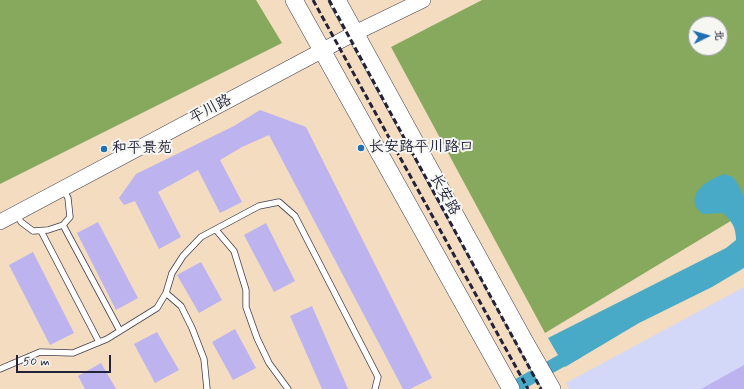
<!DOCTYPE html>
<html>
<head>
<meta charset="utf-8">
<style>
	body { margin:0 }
	#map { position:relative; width:744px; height:389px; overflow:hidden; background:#f3dcbf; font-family:Mynerve,"LXGW WenKai TC",sans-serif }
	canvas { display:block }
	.north { position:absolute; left:688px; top:16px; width:40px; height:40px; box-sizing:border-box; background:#f6f6f2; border:1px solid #a1a1a9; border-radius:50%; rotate:85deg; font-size:11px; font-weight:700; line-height:16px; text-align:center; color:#22223b }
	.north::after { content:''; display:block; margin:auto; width:14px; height:18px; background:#1f6fb2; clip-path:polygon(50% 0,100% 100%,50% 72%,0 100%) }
	.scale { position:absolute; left:16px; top:355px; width:95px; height:18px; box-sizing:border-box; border:2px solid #22223b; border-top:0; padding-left:5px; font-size:12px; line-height:14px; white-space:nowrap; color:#22223b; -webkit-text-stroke:3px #f6f6f2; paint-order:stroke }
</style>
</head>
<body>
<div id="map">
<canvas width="744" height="389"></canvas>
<div class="north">北</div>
<div class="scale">50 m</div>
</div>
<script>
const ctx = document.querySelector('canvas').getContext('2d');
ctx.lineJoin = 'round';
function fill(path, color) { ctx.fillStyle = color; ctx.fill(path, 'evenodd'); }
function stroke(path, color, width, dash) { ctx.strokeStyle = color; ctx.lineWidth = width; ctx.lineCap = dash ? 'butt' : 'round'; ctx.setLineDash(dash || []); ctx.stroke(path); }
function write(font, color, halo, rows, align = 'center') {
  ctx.font = font + ' Mynerve,"LXGW WenKai TC",sans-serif'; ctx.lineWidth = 4; ctx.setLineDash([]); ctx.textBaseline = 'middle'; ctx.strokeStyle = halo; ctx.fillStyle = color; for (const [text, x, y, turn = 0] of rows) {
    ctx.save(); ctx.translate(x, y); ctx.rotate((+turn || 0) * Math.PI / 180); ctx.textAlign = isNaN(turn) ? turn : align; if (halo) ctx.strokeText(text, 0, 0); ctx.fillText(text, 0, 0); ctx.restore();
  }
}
const built = new Path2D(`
	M744 287V389H569L566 383Z`);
const forest = new Path2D(`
	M0 0H256L282 43 0 184Z
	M482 0H744V213L545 333 391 47ZM696 24H720V48H696Z`);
const water = new Path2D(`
	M724 174 733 177 739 186 744 197V268L712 287 639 323 565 367 548 338 726 248 736 240C736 228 732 221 723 213L702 214 695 206C695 203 694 199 695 197 698 185 714 178 724 174Z`);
const canal = new Path2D(`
	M511 389 577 352`);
const building = new Path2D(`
	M260 110 306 127 432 378 410 389H403L269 135 242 147 220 160 242 202 220 213 198 170 158 192 181 237 159 249 135 201 124 205 119 198 136 174 234 126Z
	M98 222 138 298 116 310 77 233Z
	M266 223 295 281 274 292 244 235Z
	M33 252 74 333 50 345 9 265Z
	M201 262 222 300 199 313 177 275Z
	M312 306 348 389H322L290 316Z
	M235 329 256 368 233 380 212 342Z
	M157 332 179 370 155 383 134 344Z
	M101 363 116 389H85L78 376Z
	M744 365V389H701Z`);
const lane = new Path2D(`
	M17 214 21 222 33 231 48 230 63 225 70 217 68 198 63 189
	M63 225 120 331
	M216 230 234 251 246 290V307L257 338 269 363 288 389
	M41 231 99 342
	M166 293 181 306 192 328 204 359 207 389
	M0 369 40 352 73 353 107 339 157 308 166 293 172 273 183 256 201 237 259 206 279 202 295 216 378 377 375 389`);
const secondary = new Path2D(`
	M0 222 355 33 423 0`);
const primary = new Path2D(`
	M294 0 511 389
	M337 0 525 342 552 389`);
const rail = new Path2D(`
	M313 0 528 389
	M329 0 541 389`);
const markers = [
	[361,148,4,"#1f6fb2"],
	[104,149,4,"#1f6fb2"]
];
const streetNames = [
	["平川路",211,110,-28],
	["长安路",444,195,61]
];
const poiNames = [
	["长安路平川路口",369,148],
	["和平景苑",112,149]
];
fill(built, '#d3d8f9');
fill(forest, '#86a95e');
fill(water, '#48aac7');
stroke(canal, '#48aac7', 13);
fill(building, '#bdb3ef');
stroke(lane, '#413e4f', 7);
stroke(secondary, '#413e4f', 16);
stroke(primary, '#413e4f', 18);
stroke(lane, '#fff', 5.5);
stroke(secondary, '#fff', 15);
stroke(primary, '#fff', 17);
stroke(rail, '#22223b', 3, [6, 3]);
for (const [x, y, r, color] of markers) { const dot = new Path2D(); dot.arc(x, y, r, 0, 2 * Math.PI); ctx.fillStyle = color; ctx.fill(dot); stroke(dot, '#f6f6f2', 1.5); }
write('15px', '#22223b', '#f6f6f2', streetNames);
write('15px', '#22223b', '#f6f6f2', poiNames, 'left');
</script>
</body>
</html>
